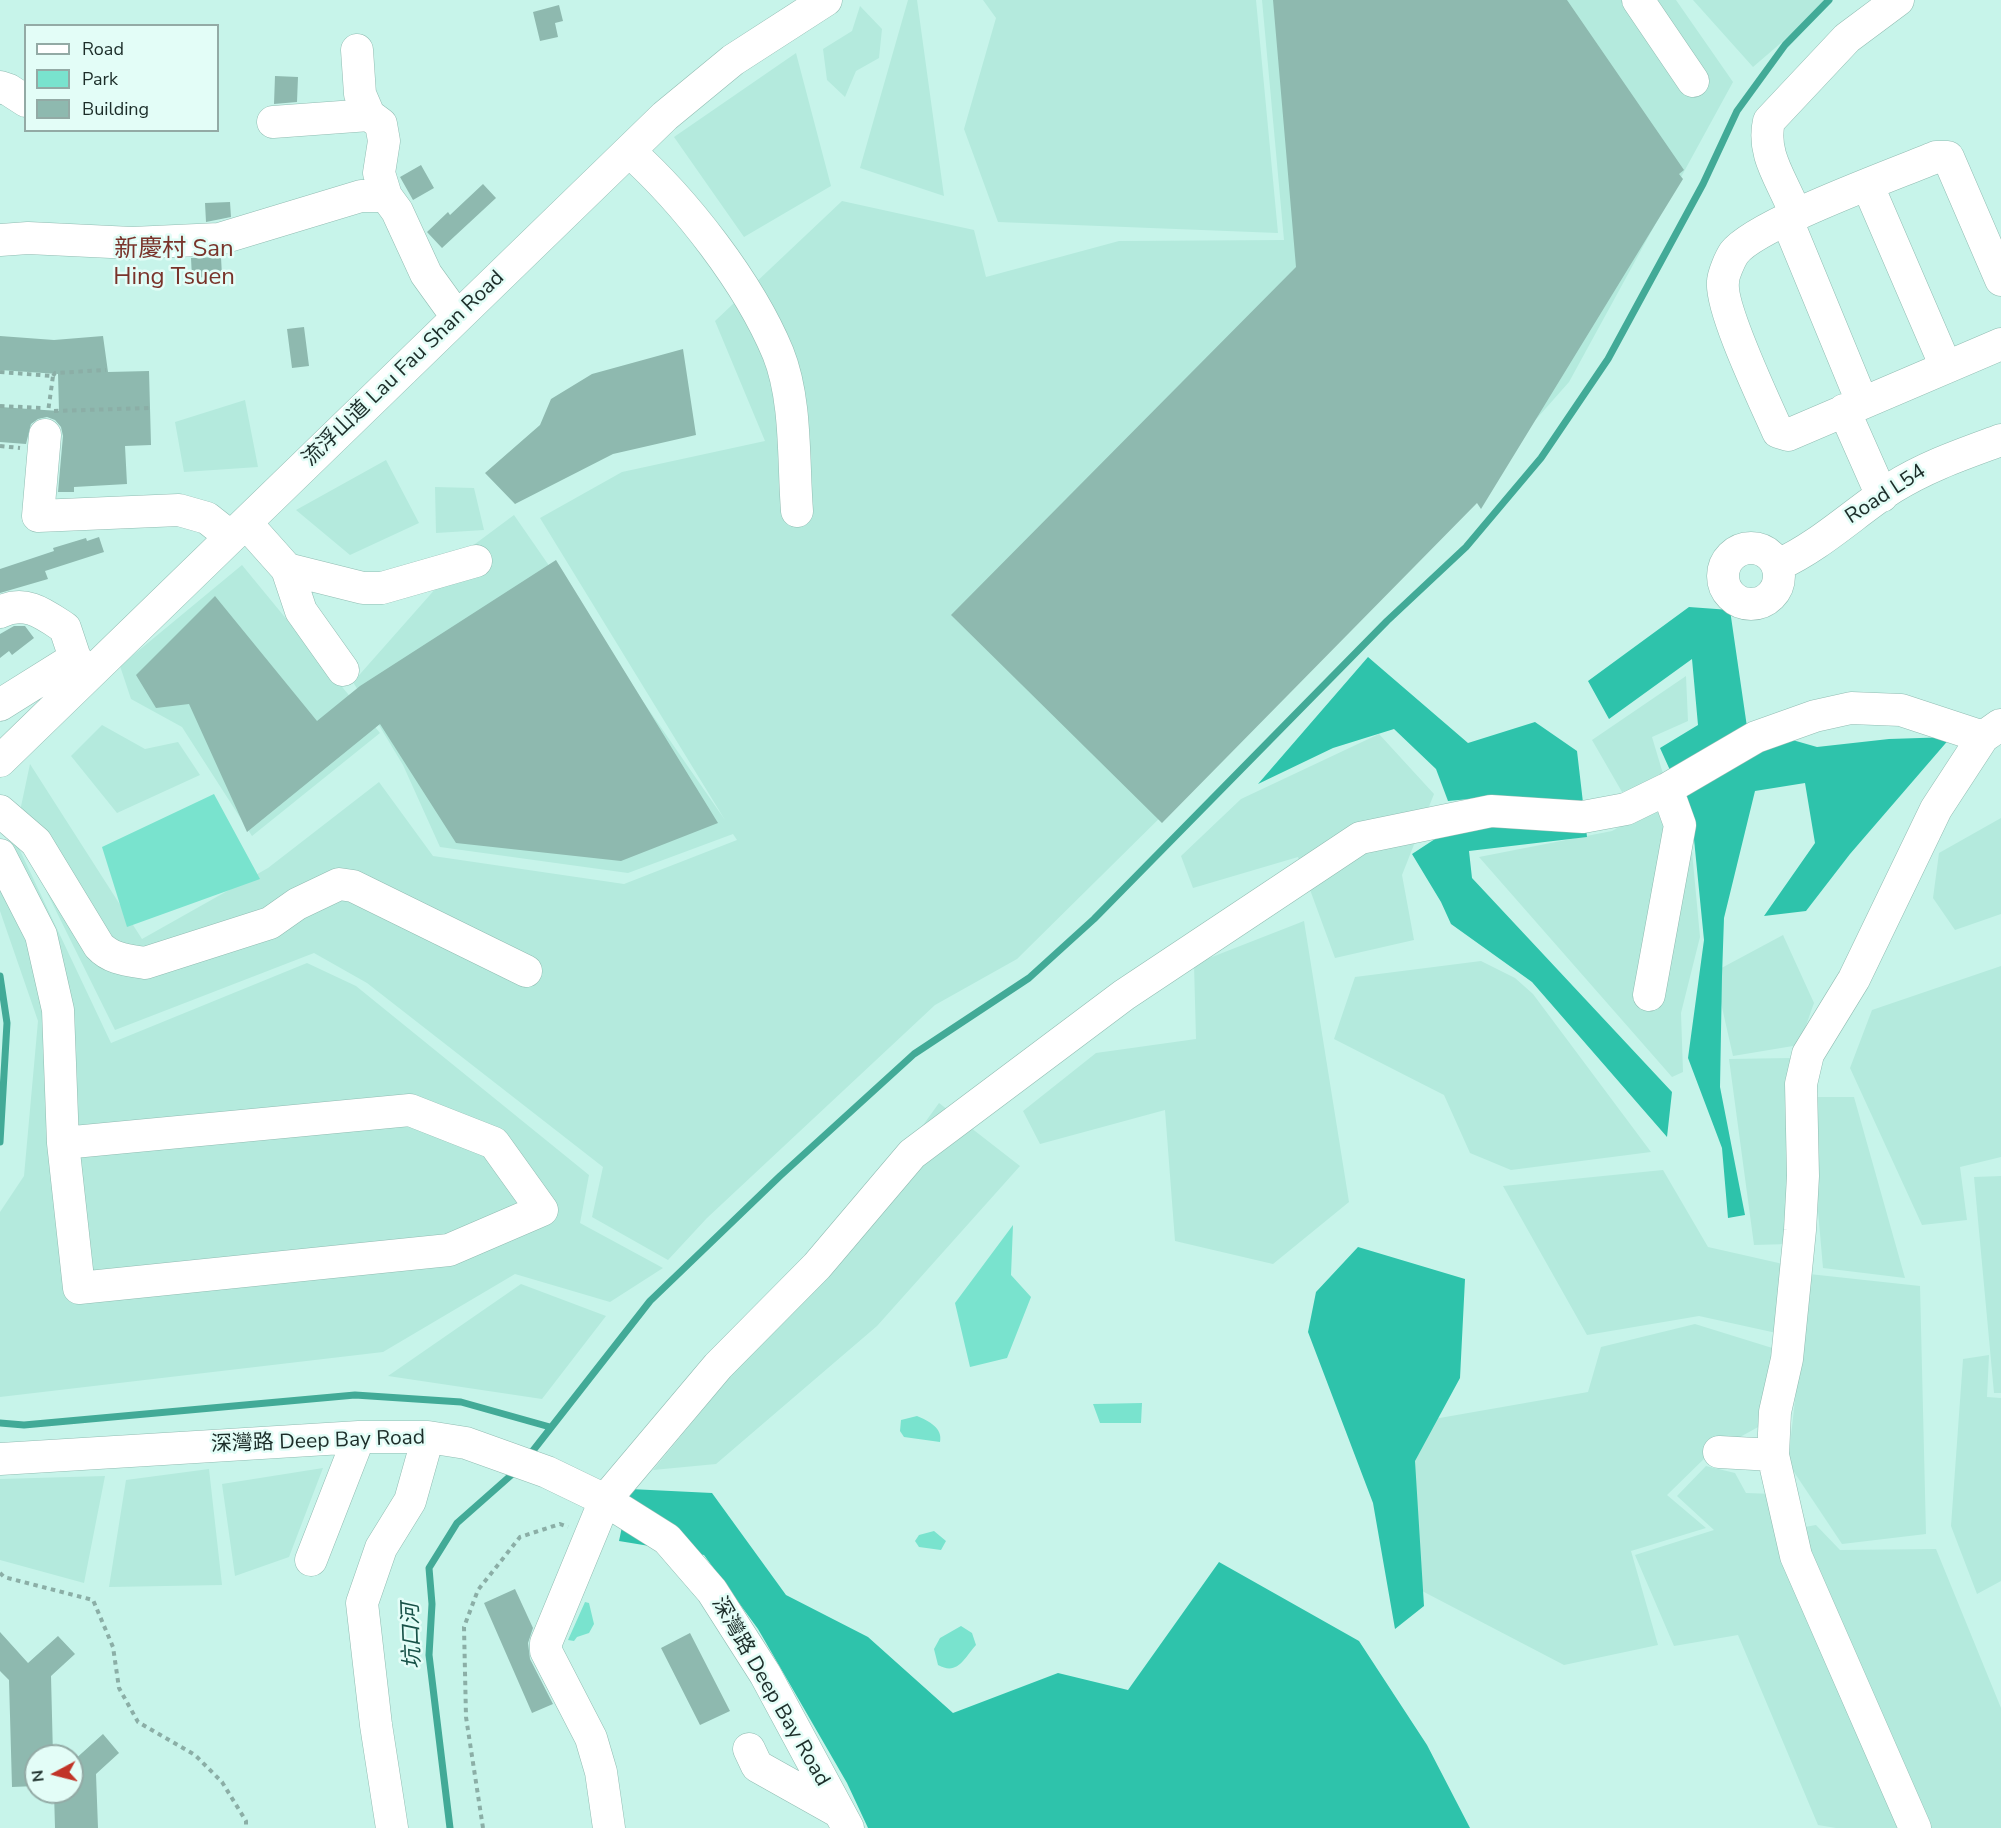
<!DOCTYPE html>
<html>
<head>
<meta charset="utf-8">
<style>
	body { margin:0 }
	#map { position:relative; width:2001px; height:1828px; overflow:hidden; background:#c7f4ea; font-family:"Nunito Sans",sans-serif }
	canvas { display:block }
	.legend { position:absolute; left:24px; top:24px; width:195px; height:108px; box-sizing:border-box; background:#e3fdf7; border:2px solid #93aaa5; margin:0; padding:8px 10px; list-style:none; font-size:18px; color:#1c2d29 }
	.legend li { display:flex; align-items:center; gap:12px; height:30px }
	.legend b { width:30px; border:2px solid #93aaa5 }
	.north { position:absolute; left:24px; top:1744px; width:60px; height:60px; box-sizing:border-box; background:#e3fdf7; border:2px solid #93aaa5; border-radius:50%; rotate:263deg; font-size:16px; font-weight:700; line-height:24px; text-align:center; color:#1c2d29 }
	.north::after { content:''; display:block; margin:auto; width:21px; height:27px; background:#c13428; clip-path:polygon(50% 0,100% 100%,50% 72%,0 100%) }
</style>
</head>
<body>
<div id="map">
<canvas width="2001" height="1828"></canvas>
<ul class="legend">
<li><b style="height:8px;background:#fff"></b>Road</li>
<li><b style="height:16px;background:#79e3ce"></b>Park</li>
<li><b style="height:16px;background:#8eb9af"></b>Building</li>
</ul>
<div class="north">N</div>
</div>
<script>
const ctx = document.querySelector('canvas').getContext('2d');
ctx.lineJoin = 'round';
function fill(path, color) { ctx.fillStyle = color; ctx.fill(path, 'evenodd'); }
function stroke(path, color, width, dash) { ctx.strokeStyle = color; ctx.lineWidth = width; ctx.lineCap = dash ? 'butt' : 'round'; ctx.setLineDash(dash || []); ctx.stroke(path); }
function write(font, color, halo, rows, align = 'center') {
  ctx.font = font + ' "Nunito Sans","Noto Sans SC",sans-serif'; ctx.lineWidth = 5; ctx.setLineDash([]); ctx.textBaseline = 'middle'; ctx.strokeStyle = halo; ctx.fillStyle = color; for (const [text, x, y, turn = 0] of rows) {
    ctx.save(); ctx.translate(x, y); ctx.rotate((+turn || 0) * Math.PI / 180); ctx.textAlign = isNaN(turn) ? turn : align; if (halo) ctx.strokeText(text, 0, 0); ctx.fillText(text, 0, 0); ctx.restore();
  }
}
const built = new Path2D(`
	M908 0H917L944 196 860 168Z
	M983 0H1256L1278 233 998 222 964 129 996 18Z
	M1262 0H1676L1733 82 1569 382 1347 633 1017 959 935 1005 707 1218 668 1260 592 1217 603 1167 367 983 314 953 115 1030 16 830 30 764 142 939 268 868 379 782 433 856 624 884 737 840 733 834 628 873 440 847 403 765 353 682 475 544 514 515 725 820 540 518 622 472 765 441 715 321 842 201 974 230 986 277 1119 241 1284 240Z
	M1693 0H1831L1753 67Z
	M860 6 882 29 879 58 856 71 845 97 827 80 823 49 852 31Z
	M796 53 831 186 744 237 674 137Z
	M245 400 258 467 184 472 175 422Z
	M386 460 419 523 350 555 296 510Z
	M435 487 474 488 484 530 436 533Z
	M242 565 380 733 252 836 182 727 131 699 120 666Z
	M1686 676 1688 721 1652 737 1664 777 1622 792 1592 740Z
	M102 725 145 749 178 742 200 775 117 813 71 756Z
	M1379 734 1434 794 1402 875 1414 940 1335 958 1298 857 1193 888 1181 856 1241 799Z
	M1676 796 1690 830 1700 937 1681 1013 1683 1072 1672 1077 1479 857 1612 831Z
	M2001 818V914L1955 930 1933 898 1939 853Z
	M15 840 111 1043 307 963 356 986 589 1175 580 1223 663 1268 610 1302 515 1274 383 1352 0 1397V1212L24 1176 38 1021 0 911V855Z
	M1304 921 1349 1202 1273 1264 1175 1241 1165 1110 1040 1144 1023 1111 1096 1053 1196 1039 1194 964Z
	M1783 935 1814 1003 1799 1045 1733 1056 1714 972Z
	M1481 961 1515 978 1533 994 1651 1152 1511 1170 1470 1153 1444 1095 1334 1039 1355 977Z
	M2001 966V1157L1960 1167 1967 1220 1922 1225 1850 1068 1872 1010Z
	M1791 1058 1789 1244 1754 1245 1729 1059Z
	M1808 1097H1854L1905 1278 1823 1268Z
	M939 1103 1020 1166 877 1326 716 1464 653 1470 825 1261Z
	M1663 1170 1708 1247 1783 1264 1781 1334 1699 1316 1587 1335 1503 1186Z
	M2001 1176V1393H1994L1974 1177Z
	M1809 1274 1920 1286 1926 1534 1842 1544 1788 1463Z
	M521 1284 606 1316 542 1399 388 1376Z
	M1695 1324 1782 1351 1760 1426 1709 1454 1667 1495 1706 1528 1631 1551 1658 1645 1564 1665 1401 1580 1411 1423 1588 1392 1601 1347Z
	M1989 1355 1987 1397 2001 1398V1581L1977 1594 1951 1526 1963 1359Z
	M1706 1466 1735 1473 1746 1493 1774 1494 1799 1528 1816 1525 1840 1550 1936 1549 2001 1708V1828H1836L1818 1825 1738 1635 1674 1646 1635 1555 1714 1530 1677 1496Z
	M323 1468 289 1557 235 1576 222 1484Z
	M209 1469 222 1585 109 1587 126 1480Z
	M105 1476 84 1583 0 1560V1479Z`);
const green = new Path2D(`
	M214 794 260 879 127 927 102 847Z
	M1013 1225 1011 1275 1031 1297 1007 1358 970 1367 955 1303Z
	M1142 1403 1141 1423H1100L1093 1404Z
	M917 1416C929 1421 943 1428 940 1442L904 1437 900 1431 901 1420Z
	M934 1531 946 1541 941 1550 919 1547 915 1541 919 1535Z
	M585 1602 589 1603 594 1624 589 1633 577 1637 574 1641 568 1640Z
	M961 1626 972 1633 976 1645C964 1658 958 1676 938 1665L934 1649 940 1638Z`);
const forest = new Path2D(`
	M1689 607 1730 610 1747 727 1817 747 1889 739 1951 737 1850 854 1806 911 1764 916 1815 843 1805 783 1755 791 1724 918 1722 976 1720 1087 1745 1215 1728 1218 1722 1148 1688 1058 1704 940 1692 819 1660 748 1698 725 1692 659 1609 719 1588 681Z
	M1368 657 1468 743 1535 722 1577 751 1587 837 1469 851 1472 878 1672 1092 1667 1137 1532 982 1451 924 1441 902 1412 854 1501 796 1448 801 1436 769 1394 729 1333 748 1258 784Z
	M1358 1247 1465 1279 1460 1378 1415 1461 1424 1606 1395 1629 1373 1503 1308 1332 1316 1292Z
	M630 1489 712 1493 786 1595 868 1637 953 1713 1058 1673 1128 1690 1219 1562 1359 1641 1427 1745 1470 1828H868L847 1783 758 1629 704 1555 619 1541Z`);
const stream = new Path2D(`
	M0 976 7 1023 0 1142
	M0 1423 24 1425 355 1395 461 1402 550 1427
	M528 1457 650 1301 780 1176 914 1054 1029 978 1094 919 1387 621 1466 547 1541 458 1608 359 1703 184 1737 111 1785 45 1829 0
	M450 1828 429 1655 432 1604 429 1568 457 1523 517 1470`);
const building = new Path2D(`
	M1273 0H1567L1684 170 1679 174 1683 179 1481 509 1477 503 1162 823 951 615 1296 267Z
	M559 5 563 21 555 23 558 37 540 41 533 12Z
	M275 76 298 77 297 102 274 104Z
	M421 165 434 188 413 200 400 177Z
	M483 184 496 198 442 248 427 232 448 212 450 215Z
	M230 202 231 217 206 222 205 203Z
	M221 257 222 276 192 278 191 258Z
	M304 327 309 366 292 368 287 329Z
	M0 336 54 340 103 336 108 372 149 371 151 445 125 446 127 484 74 487V492H58L63 436 61 427 55 420 47 417 38 419 31 424 26 444 0 442V407L59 411 58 374 0 370Z
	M683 349 696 435 613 454 515 504 485 473 540 425 551 399 592 374Z
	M99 537 104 552 45 571 48 579 0 593V569L54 551 53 548 86 538 87 541Z
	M556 560 718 823 621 861 456 843 380 724 247 832 189 704 156 708 136 675 215 596 317 721 360 686Z
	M14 626H25L34 638 12 655 9 651 0 658V634Z
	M515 1589 533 1628 528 1643 530 1659 553 1704 532 1713 484 1603Z
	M0 1632 28 1663 58 1636 75 1654 51 1676 53 1756H36V1786L12 1787 9 1680 0 1671Z
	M690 1633 730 1711 700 1725 661 1648Z
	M103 1734 119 1753 96 1774 98 1828H55L54 1792H72V1762Z`);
const path = new Path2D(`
	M0 372 53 376 48 412
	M53 376 55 373 106 370
	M0 406 42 408
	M54 411 149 408
	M0 446 20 448
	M0 1573 4 1577 93 1600 113 1647 119 1688 138 1722 195 1755 222 1782 246 1821V1828
	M483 1828 466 1717 464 1627 478 1590 520 1537 560 1524 568 1527`);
const minor = new Path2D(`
	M1638 0 1693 81
	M357 50 360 94 369 115
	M0 87 9 90 26 101
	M273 122 369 115 381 124 384 141 379 173 386 196
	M629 151C685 201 749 283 778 353 797 400 793 461 797 511
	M1868 186 1946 367
	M1790 201C1778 174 1762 151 1769 121L1847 38 1898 0
	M1787 220 1862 402
	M0 240 28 238 132 243 219 239 361 196H386L397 211 426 274 457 317
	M2001 280 1948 157H1936C1896 174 1756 224 1734 253 1730 259 1723 275 1723 282 1720 309 1765 402 1778 432L1788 435 2001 344
	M1844 410 1882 496
	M45 435 38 516 179 510 207 518 231 537
	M246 523 287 569 301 611 343 670
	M1723 576a28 28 0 1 1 56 0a28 28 0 1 1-56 0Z
	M1778 565C1820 546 1854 513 1892 488 1927 466 1963 454 2001 440
	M287 569 363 588H382L476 561
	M0 612C25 599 44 614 65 628L75 658
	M0 705 75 658 89 674
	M0 761 665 116 733 60 826 0
	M0 811 36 842 99 946C111 959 127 960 145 963L270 923 297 904 339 884 353 886 526 971
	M0 855 41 935 58 1010 63 1143 79 1288 449 1250 542 1210 494 1143 410 1110 63 1143
	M1649 995 1680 825 1667 789
	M1719 1452 1773 1455
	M0 1459 359 1437H428L466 1443 547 1472 605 1500 667 1539 712 1591 765 1674 848 1828
	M311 1560 359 1437
	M749 1749 757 1766 839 1812
	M392 1828 376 1725 362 1603 381 1548 410 1501 428 1437
	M609 1828 601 1772 591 1738 546 1651V1643L605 1500 718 1366 817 1266 912 1154 1124 995 1360 838 1491 811 1583 817 1626 809 1667 789 1756 737 1815 716 1851 708 1901 710 1983 737
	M1915 1828 1796 1556 1773 1455 1775 1412 1787 1359 1800 1230 1803 1176 1801 1084 1808 1054 1854 979 1936 809 1983 737 2000 725`);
const streetNames = [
	["流浮山道 Lau Fau Shan Road",404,369,-44],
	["Road L54",1886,495,-33],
	["深灣路 Deep Bay Road",318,1442,-2],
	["深灣路 Deep Bay Road",770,1692,60]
];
const waterNames = [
	["坑口河",413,1636,-92]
];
const quarterNames = [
	["新慶村 San",174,250],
	["Hing Tsuen",174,278]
];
fill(built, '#b4eadd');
fill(green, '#79e3ce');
fill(forest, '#2ec3ab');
stroke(stream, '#42aa97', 7);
fill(building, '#8eb9af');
stroke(minor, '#91bcb2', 33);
stroke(path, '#8baea6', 4, [4.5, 4.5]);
stroke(minor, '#fff', 32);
write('21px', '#1c2d29', '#e3fdf7', streetNames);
write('italic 22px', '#175147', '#e3fdf7', waterNames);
write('24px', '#79332a', '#e3fdf7', quarterNames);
</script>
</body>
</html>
